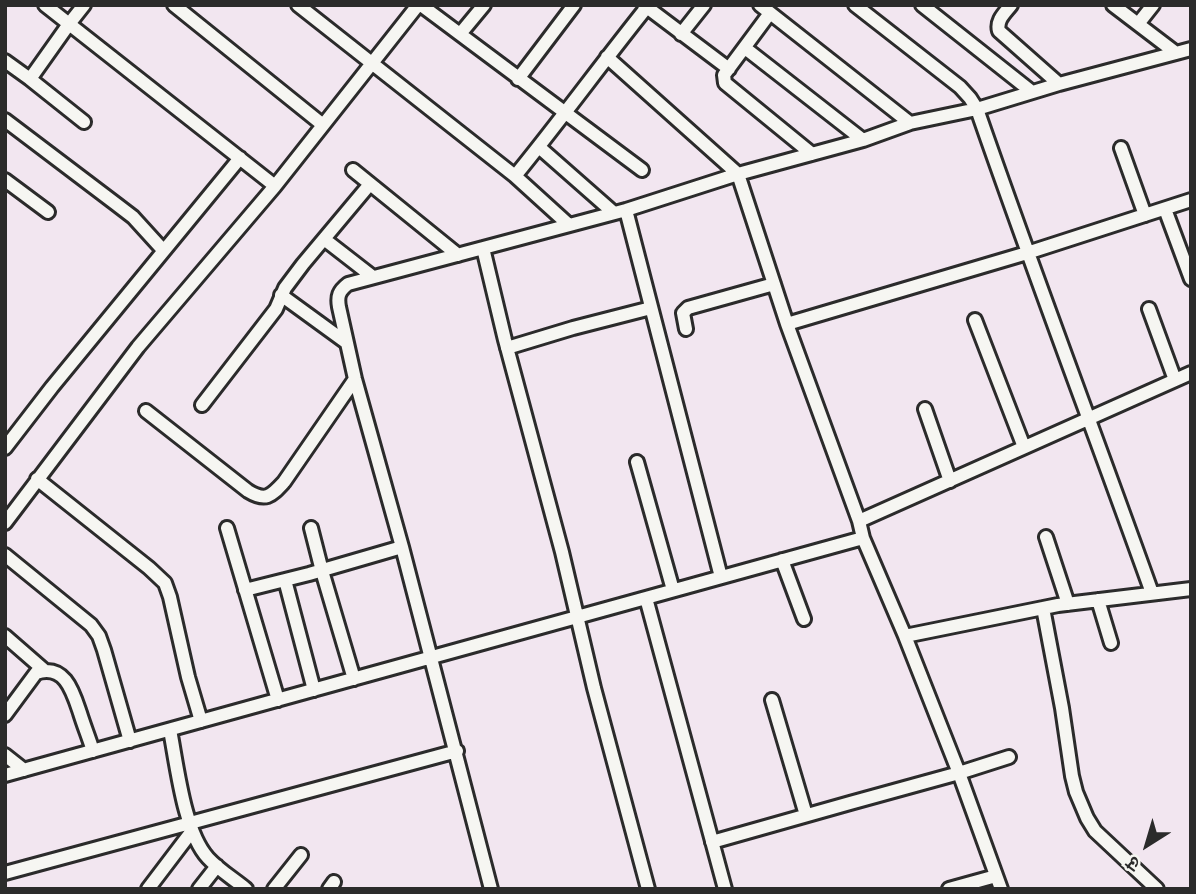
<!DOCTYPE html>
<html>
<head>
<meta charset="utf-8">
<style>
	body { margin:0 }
	#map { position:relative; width:1196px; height:894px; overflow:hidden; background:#f2e6f0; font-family:Dekko,"Playpen Sans Deva",sans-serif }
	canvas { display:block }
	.frame { position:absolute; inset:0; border:7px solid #2b2b2b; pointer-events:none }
	.north { position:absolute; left:1112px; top:810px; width:70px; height:70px; -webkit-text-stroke:5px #f6f6f2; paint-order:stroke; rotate:217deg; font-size:19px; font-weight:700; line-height:28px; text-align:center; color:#2b2b2b }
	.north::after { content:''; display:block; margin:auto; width:24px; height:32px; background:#2b2b2b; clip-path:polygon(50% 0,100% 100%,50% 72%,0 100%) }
</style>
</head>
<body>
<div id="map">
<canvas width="1196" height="894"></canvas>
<div class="frame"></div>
<div class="north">उ</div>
</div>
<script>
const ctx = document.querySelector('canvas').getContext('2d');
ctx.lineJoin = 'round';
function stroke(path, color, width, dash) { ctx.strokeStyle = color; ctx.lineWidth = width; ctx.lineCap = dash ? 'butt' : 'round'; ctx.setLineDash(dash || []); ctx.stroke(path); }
const minor = new Path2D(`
	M45 5 275 186
	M174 5 323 125
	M298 5 515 176 569 225
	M421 5 642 170
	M644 5 729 69
	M760 5 910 123
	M855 5 960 87 970 98 977 109C1033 271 1094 431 1152 593
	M922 5 1032 92
	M1011 5C1005 13 996 20 999 31L1059 84
	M1113 5 1176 53
	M770 13 724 75 725 83 812 154
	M1138 24 1153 5
	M460 34 484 5
	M681 34 704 5
	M745 48 863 140
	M607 57 738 174 787 324 859 521
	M5 61 30 79 69 24 84 5
	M30 79 84 122
	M518 79 574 5
	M5 120 116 204 133 217 163 250
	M539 147 614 213
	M1121 148 1145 215
	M353 170 458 255
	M515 176C560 121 602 63 647 7
	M5 180 48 212
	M1165 209 1191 279
	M626 210 721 577
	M324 239 373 277
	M483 248 505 340 562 552 594 688 648 889
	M281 295 347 343
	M1149 309 1175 380
	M975 320 1024 447
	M787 324 1027 253 1191 200
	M686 329 683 313 688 308 774 284
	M507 348 573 328 651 308
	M202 405 276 309 285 288 303 264 370 184
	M925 409 950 481
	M146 411 248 491C266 502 271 496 284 482L355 379
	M5 448 52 387 240 158
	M637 462 673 590
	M37 479 149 568 165 583 170 597 188 677 201 721
	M5 523 138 347 275 186 418 5
	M227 528 278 700
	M311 528 322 571 354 679
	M1046 537 1068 604
	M5 555 91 625 99 636 104 650 130 741
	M782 560 804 619
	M285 580 314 690
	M245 590 309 574 402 547
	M646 598 725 889
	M1098 600 1111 643
	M1043 608 1062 708 1072 776 1076 792 1087 818 1095 831 1157 889
	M5 636 44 670
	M905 636 1058 605 1191 589
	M772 700 806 815
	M5 715 36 673C65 663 73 692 80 713 84 726 89 738 93 751
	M170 730C177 766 184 832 208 858 219 870 234 879 246 889
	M5 755 24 770
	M5 775 863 538
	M712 842 850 803 959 773 1009 757
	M5 873 457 751
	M148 889 192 831
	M199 889 217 866
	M274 889 301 855
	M329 889 334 882
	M491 889 402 547 355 379 339 307C337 296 339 291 348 284L626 210 738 174 863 140 910 123 977 109 1059 84 1191 49
	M949 889 996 876
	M1001 889 959 773 905 636 863 538 859 521 1191 373`);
stroke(minor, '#2b2b2b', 18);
stroke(minor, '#f6f6f2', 12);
</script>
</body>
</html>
